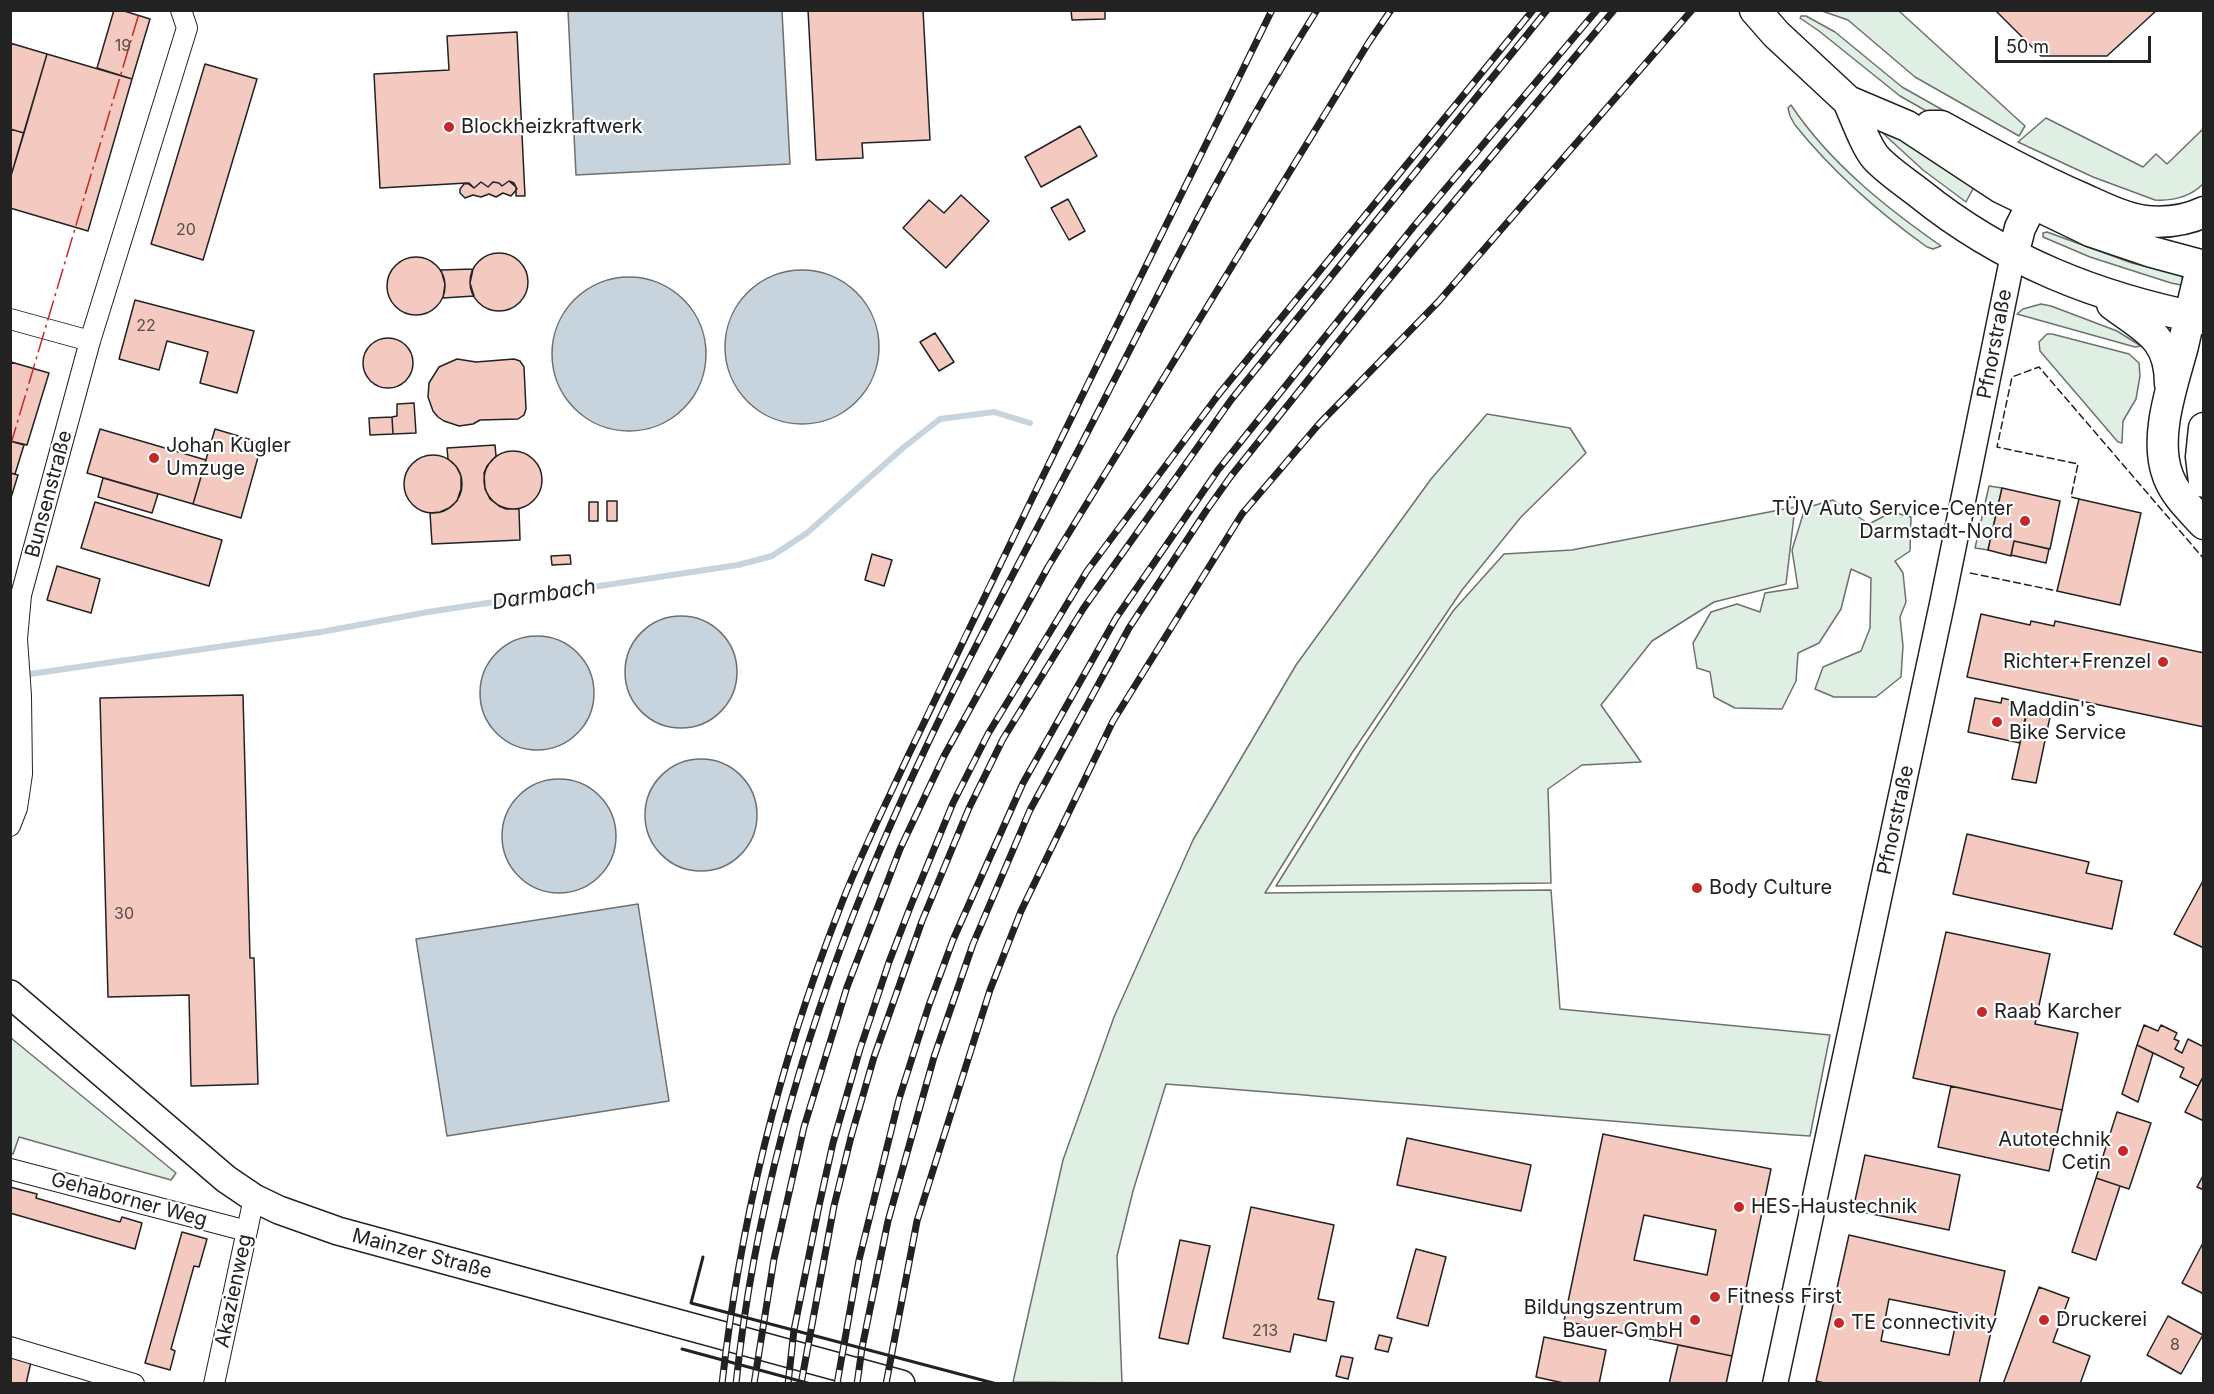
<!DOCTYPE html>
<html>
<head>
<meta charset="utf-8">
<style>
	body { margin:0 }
	#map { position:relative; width:2214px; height:1394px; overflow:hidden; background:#fff; font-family:Inter,sans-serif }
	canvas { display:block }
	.frame { position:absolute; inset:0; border:12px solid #222; pointer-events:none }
	.scale { position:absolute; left:1995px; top:36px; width:156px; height:27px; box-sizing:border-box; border:3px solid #222; border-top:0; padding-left:8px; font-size:18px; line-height:21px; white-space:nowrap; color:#222; -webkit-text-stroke:4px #fff; paint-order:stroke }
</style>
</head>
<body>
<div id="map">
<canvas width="2214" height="1394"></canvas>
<div class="frame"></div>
<div class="scale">50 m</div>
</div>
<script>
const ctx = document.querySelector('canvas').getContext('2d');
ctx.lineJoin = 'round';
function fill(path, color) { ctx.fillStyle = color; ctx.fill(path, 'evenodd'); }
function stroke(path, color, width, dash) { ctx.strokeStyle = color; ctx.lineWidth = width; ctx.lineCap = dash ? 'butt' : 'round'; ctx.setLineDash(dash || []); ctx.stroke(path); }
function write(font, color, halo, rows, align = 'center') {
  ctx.font = font + ' Inter,sans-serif'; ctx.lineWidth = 4.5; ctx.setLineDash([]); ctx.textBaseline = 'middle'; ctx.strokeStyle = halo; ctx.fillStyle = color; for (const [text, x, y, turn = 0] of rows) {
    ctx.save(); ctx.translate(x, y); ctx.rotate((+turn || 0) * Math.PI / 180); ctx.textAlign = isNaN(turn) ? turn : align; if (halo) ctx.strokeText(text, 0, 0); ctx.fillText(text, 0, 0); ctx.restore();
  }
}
const green = new Path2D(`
	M1822 11H1899L2025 126 2019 136 1915 77 1848 20Z
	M1806 16 1835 32 1902 87 1994 139 1995 150 1900 96 1819 31 1800 18 1801 16Z
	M1791 105C1829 162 1885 207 1941 246L1933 249 1927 247C1878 212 1833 172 1795 125L1790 116 1788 108Z
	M2046 118 2143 167 2156 154 2167 164 2203 129V184C2190 197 2173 201 2155 200L2093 177 2018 142Z
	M1884 129 1975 185 1966 202 1923 170 1887 137 1883 133Z
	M2047 232 2132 263 2148 267H2164L2181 275 2184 282 2181 285 2171 283 2090 257 2043 237V233Z
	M2041 304 2051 306 2117 331 2141 346 2135 347 2017 314 2023 309Z
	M2047 334H2052L2129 354 2139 363 2140 376 2136 399 2123 421 2122 443 2118 442 2040 351 2039 342Z
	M1487 414 1570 428 1586 453 1521 517 1462 590 1352 753 1265 893 1551 890 1560 1009 1830 1035 1810 1136C1595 1122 1381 1100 1166 1084L1133 1191 1117 1256 1122 1383 1013 1382 1063 1160 1114 1017 1193 840 1296 665 1431 479Z
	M1989 486 2002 488 1988 550 1975 548Z
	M1833 500 1869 524 1892 512 1911 517 1910 551 1895 561 1903 573 1906 602 1900 617 1903 646 1901 677 1876 697H1834L1815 689 1823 667 1861 651 1870 628 1871 578 1851 569 1841 609 1819 643 1798 653 1796 681 1782 709 1735 708 1714 697 1710 672 1697 668 1693 643 1711 612 1737 604 1760 612 1765 593 1798 588 1792 550 1805 508Z
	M1795 507 1786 584 1714 602 1652 641 1601 705 1641 762 1582 765 1548 789 1551 883 1276 886 1364 745 1453 611 1504 554 1572 550Z
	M11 1038 176 1173 171 1180 19 1137 13 1154 11 1153Z`);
const water = new Path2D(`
	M568 11H782L790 164 576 175Z
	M725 347a77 77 0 1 1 154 0a77 77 0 1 1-154 0Z
	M552 354a77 77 0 1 1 154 0a77 77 0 1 1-154 0Z
	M625 672a56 56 0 1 1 112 0a56 56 0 1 1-112 0Z
	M480 693a57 57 0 1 1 114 0a57 57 0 1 1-114 0Z
	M645 815a56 56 0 1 1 112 0a56 56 0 1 1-112 0Z
	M502 836a57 57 0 1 1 114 0a57 57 0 1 1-114 0Z
	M638 904 669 1101 447 1136 416 939Z`);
const stream = new Path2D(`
	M23 675 321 632 428 612 738 565 772 556 807 533 904 447 940 419 994 412 1030 423`);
const building = new Path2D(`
	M114 10H121L150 19 132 79 97 68Z
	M808 10H923L930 140 862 143 863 158 816 160Z
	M1071 10H1105V19L1072 20Z
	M1995 10H2157L2107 56H2041Z
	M517 32 525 196H516V187L509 181 502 186 499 183 493 182 488 187 481 182 474 188 467 183 380 188 374 74 449 70 447 36Z
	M10 43 47 54 24 133 10 129Z
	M47 54 132 79 88 231 10 208V179Z
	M205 64 257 79 203 260 151 244Z
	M1080 126 1097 156 1041 187 1025 157Z
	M10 129 24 133 10 179Z
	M509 181 514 183 517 189 511 196 503 193 496 197 489 194 481 197 473 195 465 198 460 193V189L464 184 469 183 474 188 481 182 488 187 493 182 499 183 502 186Z
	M961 195 989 221 946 268 903 228 929 200 944 213Z
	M1068 199 1085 231 1069 240 1051 208Z
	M470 282a29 29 0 1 1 58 0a29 29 0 1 1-58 0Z
	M387 286a29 29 0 1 1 58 0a29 29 0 1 1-58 0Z
	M473 269 470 283 474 296 443 298 445 284 441 270Z
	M135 300 254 331 237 393 200 383 208 352 167 341 159 370 119 359Z
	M935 333 954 362 939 371 920 342Z
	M363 363a25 25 0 1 1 50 0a25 25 0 1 1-50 0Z
	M457 359 476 362 514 359 520 361 524 367 526 409 524 415 518 419 480 420 473 424 459 426 444 421 438 417 433 411 428 397 429 383 439 367Z
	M11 362 49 373 27 445 10 441Z
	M414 403 416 433 393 434 392 417 397 416V404Z
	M392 417 393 434 370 435 369 418Z
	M100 429 206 460 193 504 87 473Z
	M215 429 262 443 241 518 193 504Z
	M10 441 24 445 15 474 10 473Z
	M495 445 496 456 487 466 484 473 485 489 490 499 499 506 506 509H519L520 540 432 544 430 513 440 512 449 508 457 501 461 489V476L456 466 448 459 447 448Z
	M484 480a29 29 0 1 1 58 0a29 29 0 1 1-58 0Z
	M404 484a29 29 0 1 1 58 0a29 29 0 1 1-58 0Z
	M10 473 18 475 10 501Z
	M103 478 158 494 152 513 98 497Z
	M2002 488 2060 501 2050 549 2014 541 2011 556 1988 550Z
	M2079 499 2141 513 2120 605 2057 591Z
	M607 501H617V521H607Z
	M95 502 222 540 209 586 81 548Z
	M589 502H598V521H589Z
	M2014 541 2049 549 2046 563 2011 555Z
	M872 554 892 560 884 586 865 580Z
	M570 555 571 564 552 565 551 556Z
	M57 566 100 579 91 613 47 600Z
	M1981 614 2030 625 2031 621 2054 626 2055 621 2204 653V727L1967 677Z
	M243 695 250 958H254L258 1084 191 1086 189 995 108 997 100 698Z
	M1975 698 2001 703 2002 698 2010 700 2009 705 2027 709 2020 743 1968 732Z
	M2027 712 2050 717 2036 783 2012 779Z
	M1967 834 2089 862 2086 873 2122 881 2112 929 1953 894Z
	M2204 879V948L2174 934Z
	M1946 932 2050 954 2035 1024 2078 1033 2062 1110 1913 1078Z
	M2144 1025 2158 1031 2161 1025 2177 1033 2174 1039 2179 1041 2175 1049 2182 1053 2188 1039 2204 1047V1075L2198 1086 2180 1077 2184 1068 2137 1045Z
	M2137 1045 2153 1053 2138 1102 2122 1094Z
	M2204 1075V1121L2185 1112Z
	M1951 1086 2062 1110 2049 1171 1938 1147Z
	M2117 1112 2151 1123 2129 1189 2096 1178Z
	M1603 1134 1771 1169 1732 1356 1564 1321ZM1644 1215 1716 1230 1707 1275 1634 1260Z
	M1407 1138 1531 1165 1521 1211 1397 1185Z
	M1865 1155 1960 1175 1949 1230 1853 1210Z
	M2204 1174V1190L2197 1187Z
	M2096 1178 2120 1186 2096 1260 2072 1252Z
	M10 1187 37 1194 36 1198 120 1222 122 1217 142 1223 135 1249 10 1213Z
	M1251 1207 1334 1225 1318 1299 1334 1302 1326 1341 1294 1334 1290 1352 1223 1338Z
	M182 1232 207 1239 199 1267 194 1266 171 1349 175 1351 170 1370 145 1363Z
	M1849 1235 2005 1271 1979 1384H1828L1816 1381ZM1889 1299 1958 1313 1949 1355 1881 1341Z
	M1180 1240 1210 1246 1188 1344 1159 1338Z
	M2204 1241V1294L2182 1283Z
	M1416 1249 1446 1257 1428 1326 1397 1318Z
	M2039 1287 2069 1298 2053 1342 2090 1356 2080 1384H2003Z
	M2168 1316 2203 1335 2181 1374 2147 1355Z
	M1379 1335 1392 1338 1388 1352 1375 1349Z
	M1544 1337 1606 1350 1599 1384H1568L1536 1377Z
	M1678 1345 1732 1356 1726 1384H1669Z
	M1341 1356 1353 1358 1348 1379 1336 1376Z
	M10 1357 31 1362 26 1384H10Z`);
const minor = new Path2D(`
	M10 319 90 341
	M10 826 17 808 22 774 21 696 17 639 21 595 90 341 187 28 181 10
	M10 1169 247 1231
	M10 1347 134 1384
	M214 1384 254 1198`);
const tertiary = new Path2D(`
	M1775 1384 1942 604 2013 255`);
const secondary = new Path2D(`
	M10 994 226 1179 254 1198 279 1210 338 1231 901 1384`);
const primary = new Path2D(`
	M1755 10 1776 34 1848 101 1907 126 2001 188 2090 231 2152 252 2204 266
	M1848 101C1855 116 1866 147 1876 158 1888 171 1905 182 1919 193 2003 261 2098 298 2204 319
	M1930 126H1941C1988 152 2035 178 2084 199 2104 208 2124 218 2145 221 2166 223 2185 221 2204 212
	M2013 255 2020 228 2032 204
	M2202 265C2195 292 2189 319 2183 346 2173 384 2153 437 2168 476 2175 495 2190 509 2204 524
	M2112 304C2145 329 2170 337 2170 384
	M2204 428 2201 457 2204 482`);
const rail = new Path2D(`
	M722 1384C740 1223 779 1064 838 913 858 859 884 808 908 756 939 691 970 626 1002 561 1090 377 1182 194 1272 10
	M736 1384C753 1218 801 1043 864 888 926 734 1006 588 1083 441 1158 296 1229 149 1317 10
	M754 1384 774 1259 804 1127 847 987 900 849 944 756 1048 567 1369 42 1391 10
	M788 1384 794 1330 819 1206 833 1143 860 1049 889 962 911 905 953 803 988 734 1087 571 1219 394 1533 10
	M801 1384 834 1206 851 1137 874 1057 922 921 969 808 1003 739 1083 609 1231 400 1547 10
	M837 1384 859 1260 899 1099 929 1005 953 940 1023 783 1116 618 1218 470 1414 226 1597 10
	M857 1384 862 1348 888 1221 934 1057 973 944 1030 810 1129 628 1206 511 1231 476 1380 290 1614 10
	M886 1384 917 1221 990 990 1021 911 1113 721 1242 514 1319 424 1439 301 1692 10`);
const fence = new Path2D(`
	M2079 499 2071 497 2078 464 1997 447 2012 377 2039 367 2204 559
	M1970 573 2057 591`);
const wall = new Path2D(`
	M703 1257 691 1303 997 1384
	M682 1349 811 1384`);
const power = new Path2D(`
	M10 447 140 10`);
const markers = [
	[449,127,6,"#c62828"],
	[154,458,6,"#c62828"],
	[2025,521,6,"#c62828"],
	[2163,662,6,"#c62828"],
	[1997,722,6,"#c62828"],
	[1697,888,6,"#c62828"],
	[1982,1012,6,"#c62828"],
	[2123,1151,6,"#c62828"],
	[1739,1207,6,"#c62828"],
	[1715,1297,6,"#c62828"],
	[1695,1320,6,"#c62828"],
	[2044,1320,6,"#c62828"],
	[1839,1323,6,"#c62828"]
];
const numberNames = [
	["19",123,46],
	["20",186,230],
	["22",146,326],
	["30",124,914],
	["213",1265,1331],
	["8",2175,1345]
];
const poiNames = [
	["Blockheizkraftwerk",461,127],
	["Johan Kugler",166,446],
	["Umzuge",166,469],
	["TÜV Auto Service-Center",2013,509,"right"],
	["Darmstadt-Nord",2013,532,"right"],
	["Richter+Frenzel",2151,662,"right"],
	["Maddin's",2009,710],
	["Bike Service",2009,733],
	["Body Culture",1709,888],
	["Raab Karcher",1994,1012],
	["Autotechnik",2111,1140,"right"],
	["Cetin",2111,1163,"right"],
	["HES-Haustechnik",1751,1207],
	["Fitness First",1727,1297],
	["Bildungszentrum",1683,1308,"right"],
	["Bauer GmbH",1683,1331,"right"],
	["Druckerei",2056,1320],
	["TE connectivity",1851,1323]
];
const streetNames = [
	["Pfnorstraße",1995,344,-79],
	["Bunsenstraße",49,494,-75],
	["Pfnorstraße",1896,820,-78],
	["Gehaborner Weg",129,1200,15],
	["Mainzer Straße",422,1254,15],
	["Akazienweg",234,1291,-78]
];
const waterNames = [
	["Darmbach",544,595,-9]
];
fill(green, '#e0efe3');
stroke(green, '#6f6f6f', 1.5);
fill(water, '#c7d3dd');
stroke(water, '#6f6f6f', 1.5);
stroke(stream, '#c7d3dd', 6);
fill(building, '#f3c9c0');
stroke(building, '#222', 1.5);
stroke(minor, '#222', 22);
stroke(tertiary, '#222', 27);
stroke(secondary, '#222', 30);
stroke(primary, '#222', 33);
stroke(minor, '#fff', 20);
stroke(tertiary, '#fff', 24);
stroke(secondary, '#fff', 27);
stroke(primary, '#fff', 30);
stroke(rail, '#222', 7);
stroke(rail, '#fff', 4.5, [14]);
stroke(fence, '#222', 1.5, [8, 3]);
stroke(wall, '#222', 3);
stroke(power, '#c62828', 1.5, [21, 4.5, 3, 4.5]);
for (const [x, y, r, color] of markers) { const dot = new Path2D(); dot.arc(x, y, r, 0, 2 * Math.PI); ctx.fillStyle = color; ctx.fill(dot); stroke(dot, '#fff', 2); }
write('16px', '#564c4a', null, numberNames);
write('20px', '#222', '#fff', poiNames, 'left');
write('20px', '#222', '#fff', streetNames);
write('italic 21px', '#222', '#fff', waterNames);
</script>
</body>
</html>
